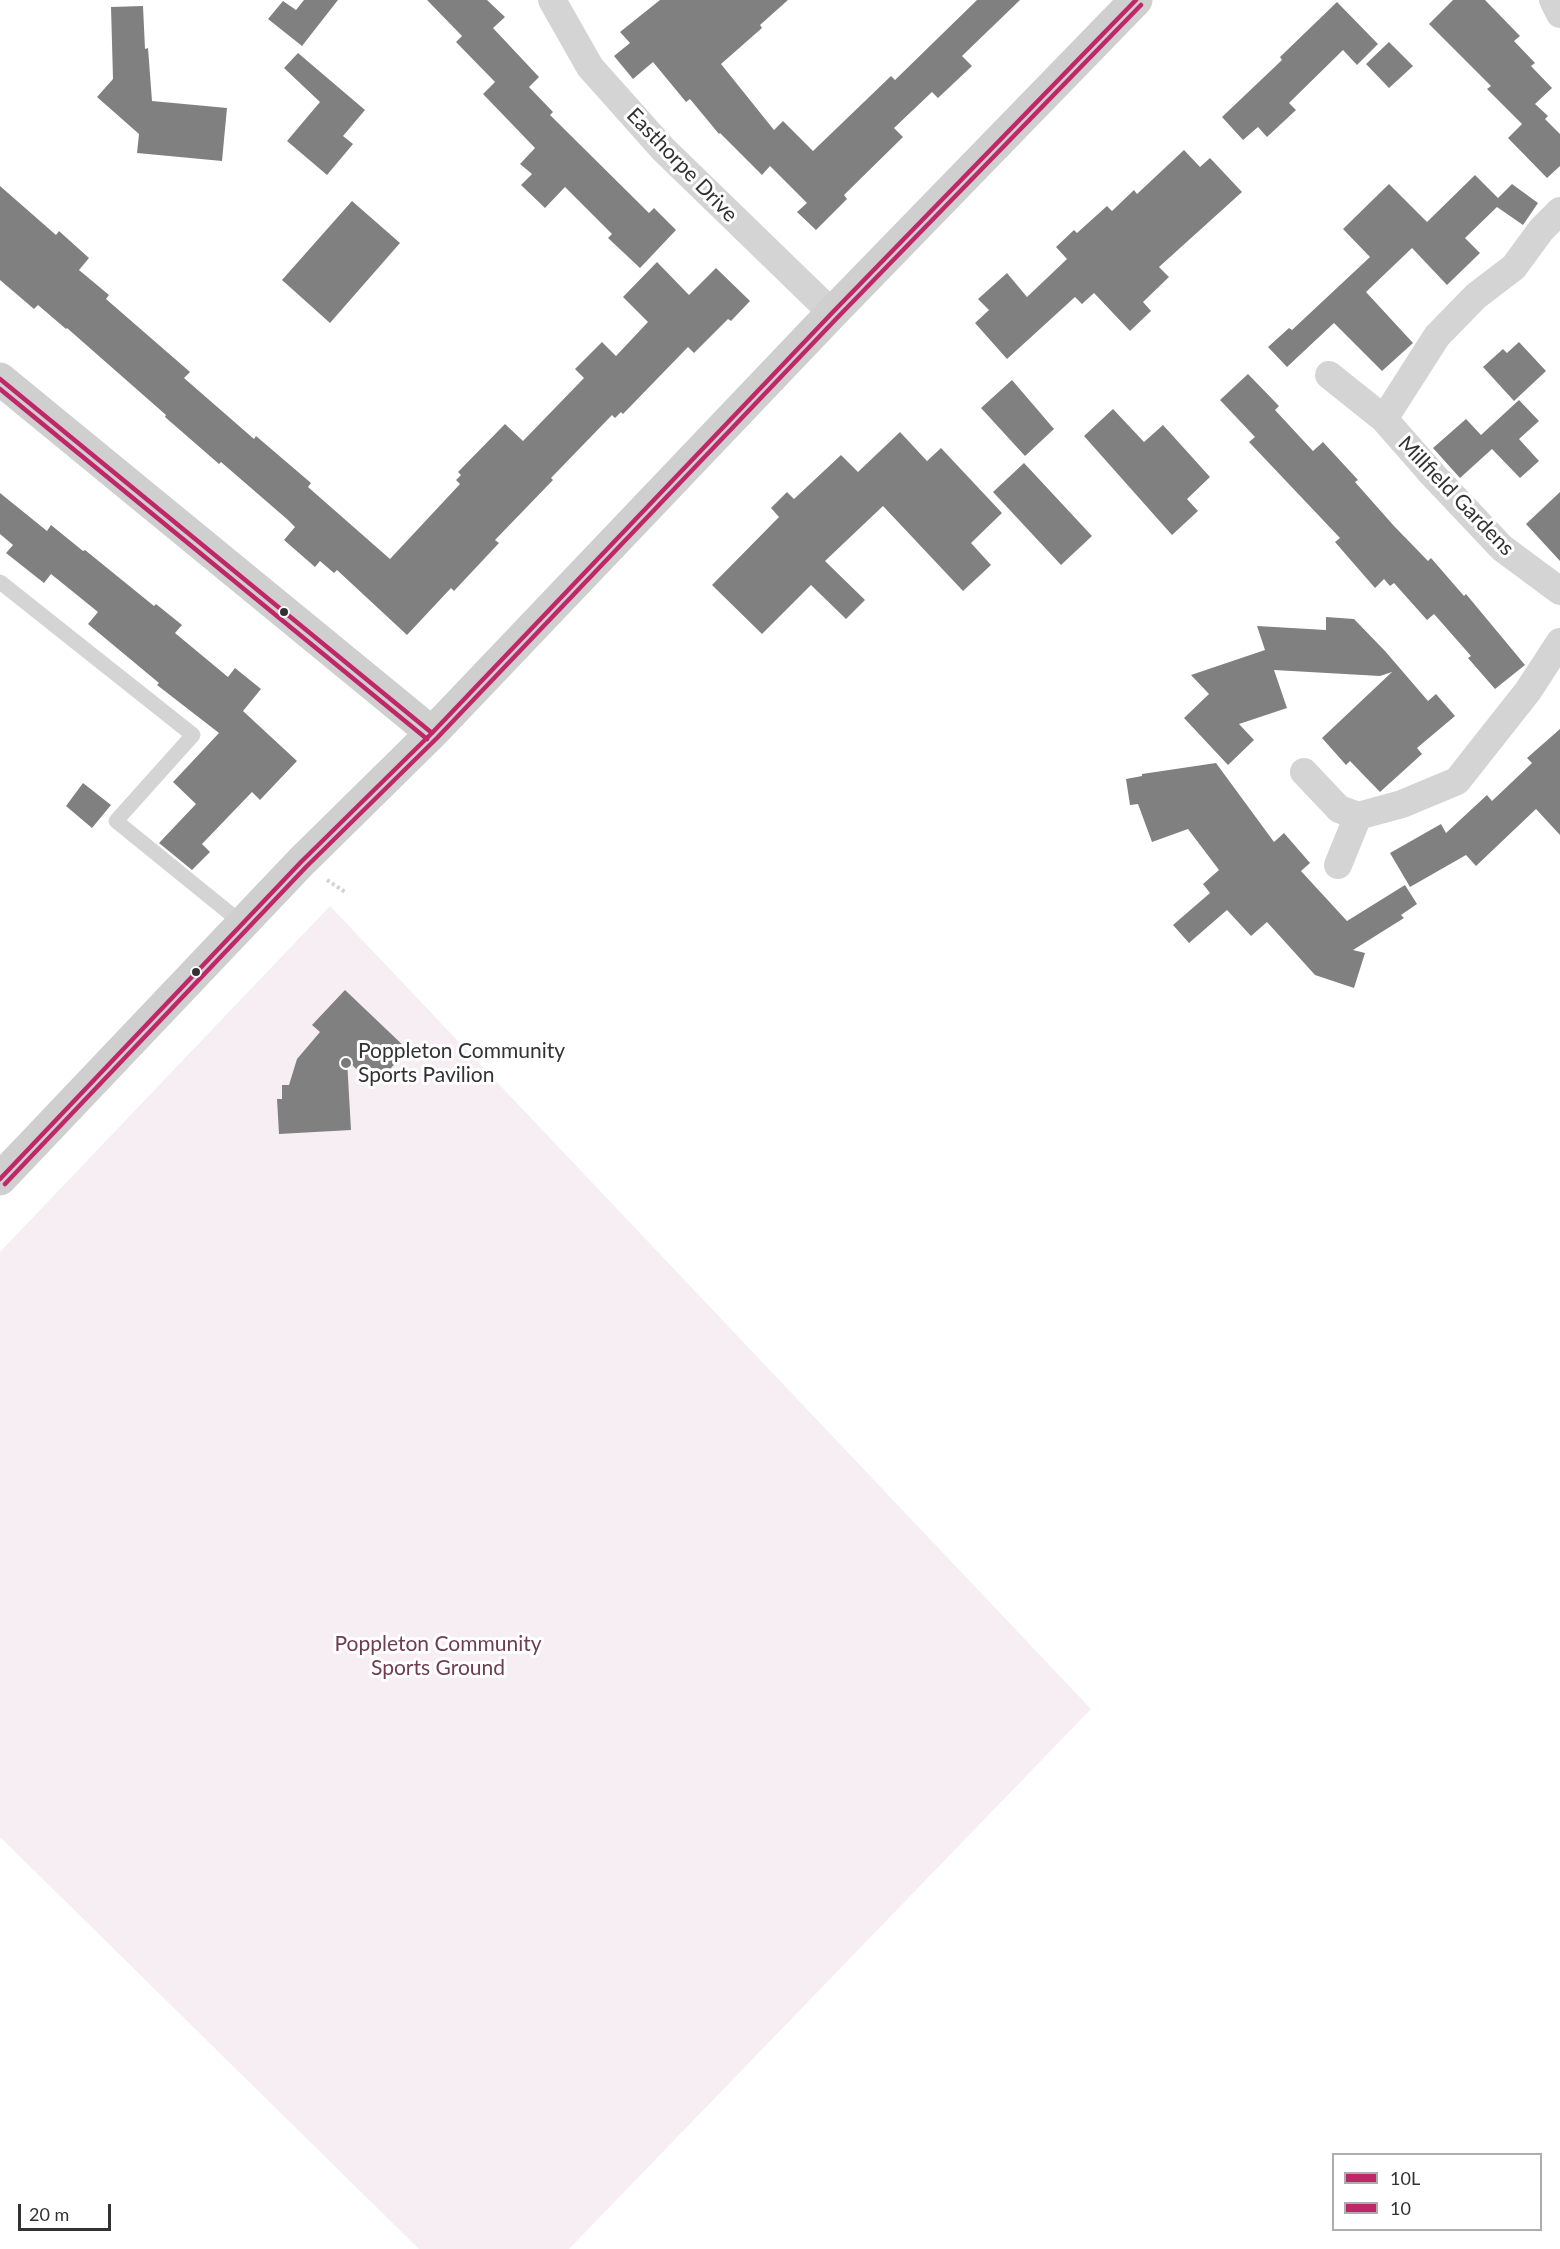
<!DOCTYPE html>
<html>
<head>
<meta charset="utf-8">
<style>
	body { margin:0 }
	#map { position:relative; width:1560px; height:2249px; overflow:hidden; background:#fff; font-family:Lato,sans-serif }
	canvas { display:block }
	.legend { position:absolute; left:1332px; top:2153px; width:210px; height:78px; box-sizing:border-box; background:#fff; border:2px solid #adadad; margin:0; padding:8px 10px; list-style:none; font-size:18px; color:#323232 }
	.legend li { display:flex; align-items:center; gap:12px; height:30px }
	.legend b { width:30px; border:2px solid #adadad }
	.scale { position:absolute; left:18px; top:2204px; width:93px; height:27px; box-sizing:border-box; border:3px solid #323232; border-top:0; padding-left:8px; font-size:18px; line-height:21px; white-space:nowrap; color:#323232; -webkit-text-stroke:4px #fff; paint-order:stroke }
</style>
</head>
<body>
<div id="map">
<canvas width="1560" height="2249"></canvas>
<ul class="legend">
<li><b style="height:8px;background:#c02769"></b>10L</li>
<li><b style="height:8px;background:#c02769"></b>10</li>
</ul>
<div class="scale">20 m</div>
</div>
<script>
const ctx = document.querySelector('canvas').getContext('2d');
ctx.lineJoin = 'round';
function fill(path, color) { ctx.fillStyle = color; ctx.fill(path, 'evenodd'); }
function stroke(path, color, width, dash) { ctx.strokeStyle = color; ctx.lineWidth = width; ctx.lineCap = dash ? 'butt' : 'round'; ctx.setLineDash(dash || []); ctx.stroke(path); }
function write(font, color, halo, rows, align = 'center') {
  ctx.font = font + ' Lato,sans-serif'; ctx.lineWidth = 6; ctx.setLineDash([]); ctx.textBaseline = 'middle'; ctx.strokeStyle = halo; ctx.fillStyle = color; for (const [text, x, y, turn = 0] of rows) {
    ctx.save(); ctx.translate(x, y); ctx.rotate((+turn || 0) * Math.PI / 180); ctx.textAlign = isNaN(turn) ? turn : align; if (halo) ctx.strokeText(text, 0, 0); ctx.fillText(text, 0, 0); ctx.restore();
  }
}
const green = new Path2D(`
	M330 906 1091 1709 569 2249H419L0 1837V1252Z`);
const building = new Path2D(`
	M304 0H338L302 46 268 19 283 1 296 10Z
	M427 0H487L505 17 493 28 539 77 529 87 553 112 550 115 649 213 654 208 676 230 640 268 608 238 612 234 565 187 545 208 521 185 532 174 520 164 535 148 483 94 495 82 456 42 462 36Z
	M660 0H788L760 25 762 28 721 64 774 130 783 121 813 151 891 76 895 80 977 0H1020L962 56 972 66 938 98 932 92 894 128 903 137 844 195 847 199 816 230 797 212 807 203 770 166 762 175 720 133 719 134 690 99 686 102 653 62 633 79 614 56 630 43 620 32Z
	M1453 0H1485L1520 36 1514 41 1535 63 1531 66 1552 88 1535 104 1548 116 1545 119 1560 134V166L1547 178 1508 138 1522 124 1487 89 1491 86 1429 24Z
	M1337 2 1378 44 1357 65 1343 50 1289 103 1296 110 1267 137 1258 127 1243 140 1222 117 1282 60 1280 57Z
	M143 6 145 49 148 48 152 101 227 108 222 161 137 153 139 134 97 97 113 79 111 7Z
	M1389 42 1413 66 1389 88 1366 64Z
	M298 53 365 110 343 136 353 144 327 175 287 141 320 102 284 68Z
	M1184 150 1200 167 1210 158 1242 192 1159 267 1169 277 1143 302 1151 311 1130 331 1094 293 1082 304 1075 297 1007 359 975 323 989 310 978 299 1007 273 1027 297 1067 259 1056 247 1074 230 1077 233 1107 206 1112 211 1134 190 1137 194Z
	M1475 175 1498 198 1512 184 1538 203 1523 225 1497 207 1465 238 1480 253 1447 285 1412 248 1366 292 1413 343 1382 371 1334 323 1287 367 1268 347 1289 328 1292 330 1370 257 1343 229 1389 184 1427 222Z
	M0 186 56 235 59 231 89 258 79 270 109 295 106 299 190 372 184 378 254 439 256 436 311 483 308 487 390 559 460 484 456 480 461 475 458 472 505 424 523 441 584 378 575 369 602 342 616 356 648 322 623 297 657 262 689 295 716 268 750 301 731 321 728 319 694 353 688 347 623 414 621 412 615 418 612 415 551 478 553 480 495 540 499 543 454 591 451 588 407 635 337 570 334 573 320 561 315 567 284 540 295 527 288 520 221 462 219 464 165 417 166 415 67 328 66 329 38 305 34 309 0 280Z
	M352 201 400 243 330 323 282 280Z
	M1519 342 1546 371 1514 401 1483 367 1503 349 1507 353Z
	M1248 374 1279 406 1275 410 1313 451 1323 442 1358 480 1355 482 1394 526 1428 561 1431 558 1464 596 1466 594 1525 665 1495 689 1468 658 1471 656 1434 614 1427 620 1394 583 1390 586 1384 579 1375 588 1335 542 1340 538 1249 442 1255 437 1220 400Z
	M1012 380 1054 429 1025 456 981 408Z
	M1519 400 1539 421 1519 439 1539 461 1520 478 1492 449 1460 478 1433 448 1466 419 1481 435Z
	M1113 409 1144 442 1163 425 1210 477 1187 499 1198 511 1172 535 1084 436Z
	M900 432 927 461 941 448 1002 513 971 543 991 565 963 591 883 506 825 561 865 600 846 619 811 585 762 634 712 585 779 517 771 508 787 492 794 499 841 455 858 472Z
	M1024 463 1092 536 1061 565 993 492Z
	M1560 492V561L1526 524Z
	M0 493 47 531 51 525 83 551 85 550 154 606 156 604 182 625 175 633 228 677 235 668 261 689 243 711 297 761 260 800 252 792 202 844 210 852 192 870 159 843 196 804 173 782 219 733 157 685 159 683 88 624 98 612 51 574 44 583 6 553 13 545 0 534Z
	M1326 617 1354 619 1385 651 1428 701 1436 694 1455 716 1417 748 1422 754 1380 792 1350 761 1346 765 1322 738 1392 672 1380 676 1274 670 1287 708 1239 724 1254 740 1228 765 1184 718 1209 694 1191 675 1265 650 1257 626 1326 630Z
	M1560 729V835L1536 809 1476 866 1466 855 1410 887 1390 853 1441 824 1446 833 1487 795 1492 801 1532 763 1527 758Z
	M1216 763 1274 842 1284 833 1310 863 1301 871 1347 921 1405 885 1417 904 1401 915 1404 918 1353 950 1365 953 1354 988 1315 975 1267 922 1251 936 1227 910 1189 943 1173 925 1210 893 1203 884 1219 870 1188 829 1152 842 1138 804 1130 805 1126 779 1142 776V774Z
	M83 783 111 805 92 828 66 806Z
	M345 990 408 1050 374 1086 347 1060 351 1130 279 1134 277 1099H282V1085H289L297 1059 320 1032 312 1025Z`);
const path = new Path2D(`
	M327 880 345 892`);
const lane = new Path2D(`
	M0 582 193 735 116 821 243 924`);
const street = new Path2D(`
	M552 0 590 67 663 149 832 313
	M1553 0 1560 14
	M1329 375 1384 419 1433 475 1502 548 1560 591
	M1384 419 1437 336 1476 296 1514 267 1541 230 1560 211
	M1304 772 1339 809 1358 816 1402 804 1457 781 1528 691 1560 642
	M1338 865 1358 816`);
const secondary = new Path2D(`
	M0 379 432 733
	M0 1179 301 862 432 733 832 313 1136 0`);
const bus1 = new Path2D(`
	M0 379 432 733
	M0 1179 301 862 432 733 832 313 1136 0`);
const bus2 = new Path2D(`
	M0 389 427 739
	M5 1184 306 867 437 738 837 318 1141 5`);
const markers = [
	[284,612,5,"#323232"],
	[196,972,5,"#323232"],
	[346,1063,6,"#7a7a7a"]
];
const streetNames = [
	["Easthorpe Drive",682,165,46],
	["Millfield Gardens",1456,496,46]
];
const poiNames = [
	["Poppleton Community",358,1051],
	["Sports Pavilion",358,1075]
];
const parkNames = [
	["Poppleton Community",438,1644],
	["Sports Ground",438,1668]
];
fill(green, '#f6eef2');
fill(building, '#808080');
stroke(path, '#d2d2d2', 4, [3, 3]);
stroke(lane, '#d4d4d4', 15);
stroke(street, '#d4d4d4', 28);
stroke(secondary, '#cfcfcf', 33);
stroke(bus1, '#c02769', 4.5);
stroke(bus2, '#c02769', 4.5);
for (const [x, y, r, color] of markers) { const dot = new Path2D(); dot.arc(x, y, r, 0, 2 * Math.PI); ctx.fillStyle = color; ctx.fill(dot); stroke(dot, '#fff', 2); }
write('21px', '#323232', '#fff', streetNames);
write('21px', '#323232', '#fff', poiNames, 'left');
write('21px', '#6f3d50', '#fff', parkNames);
</script>
</body>
</html>
